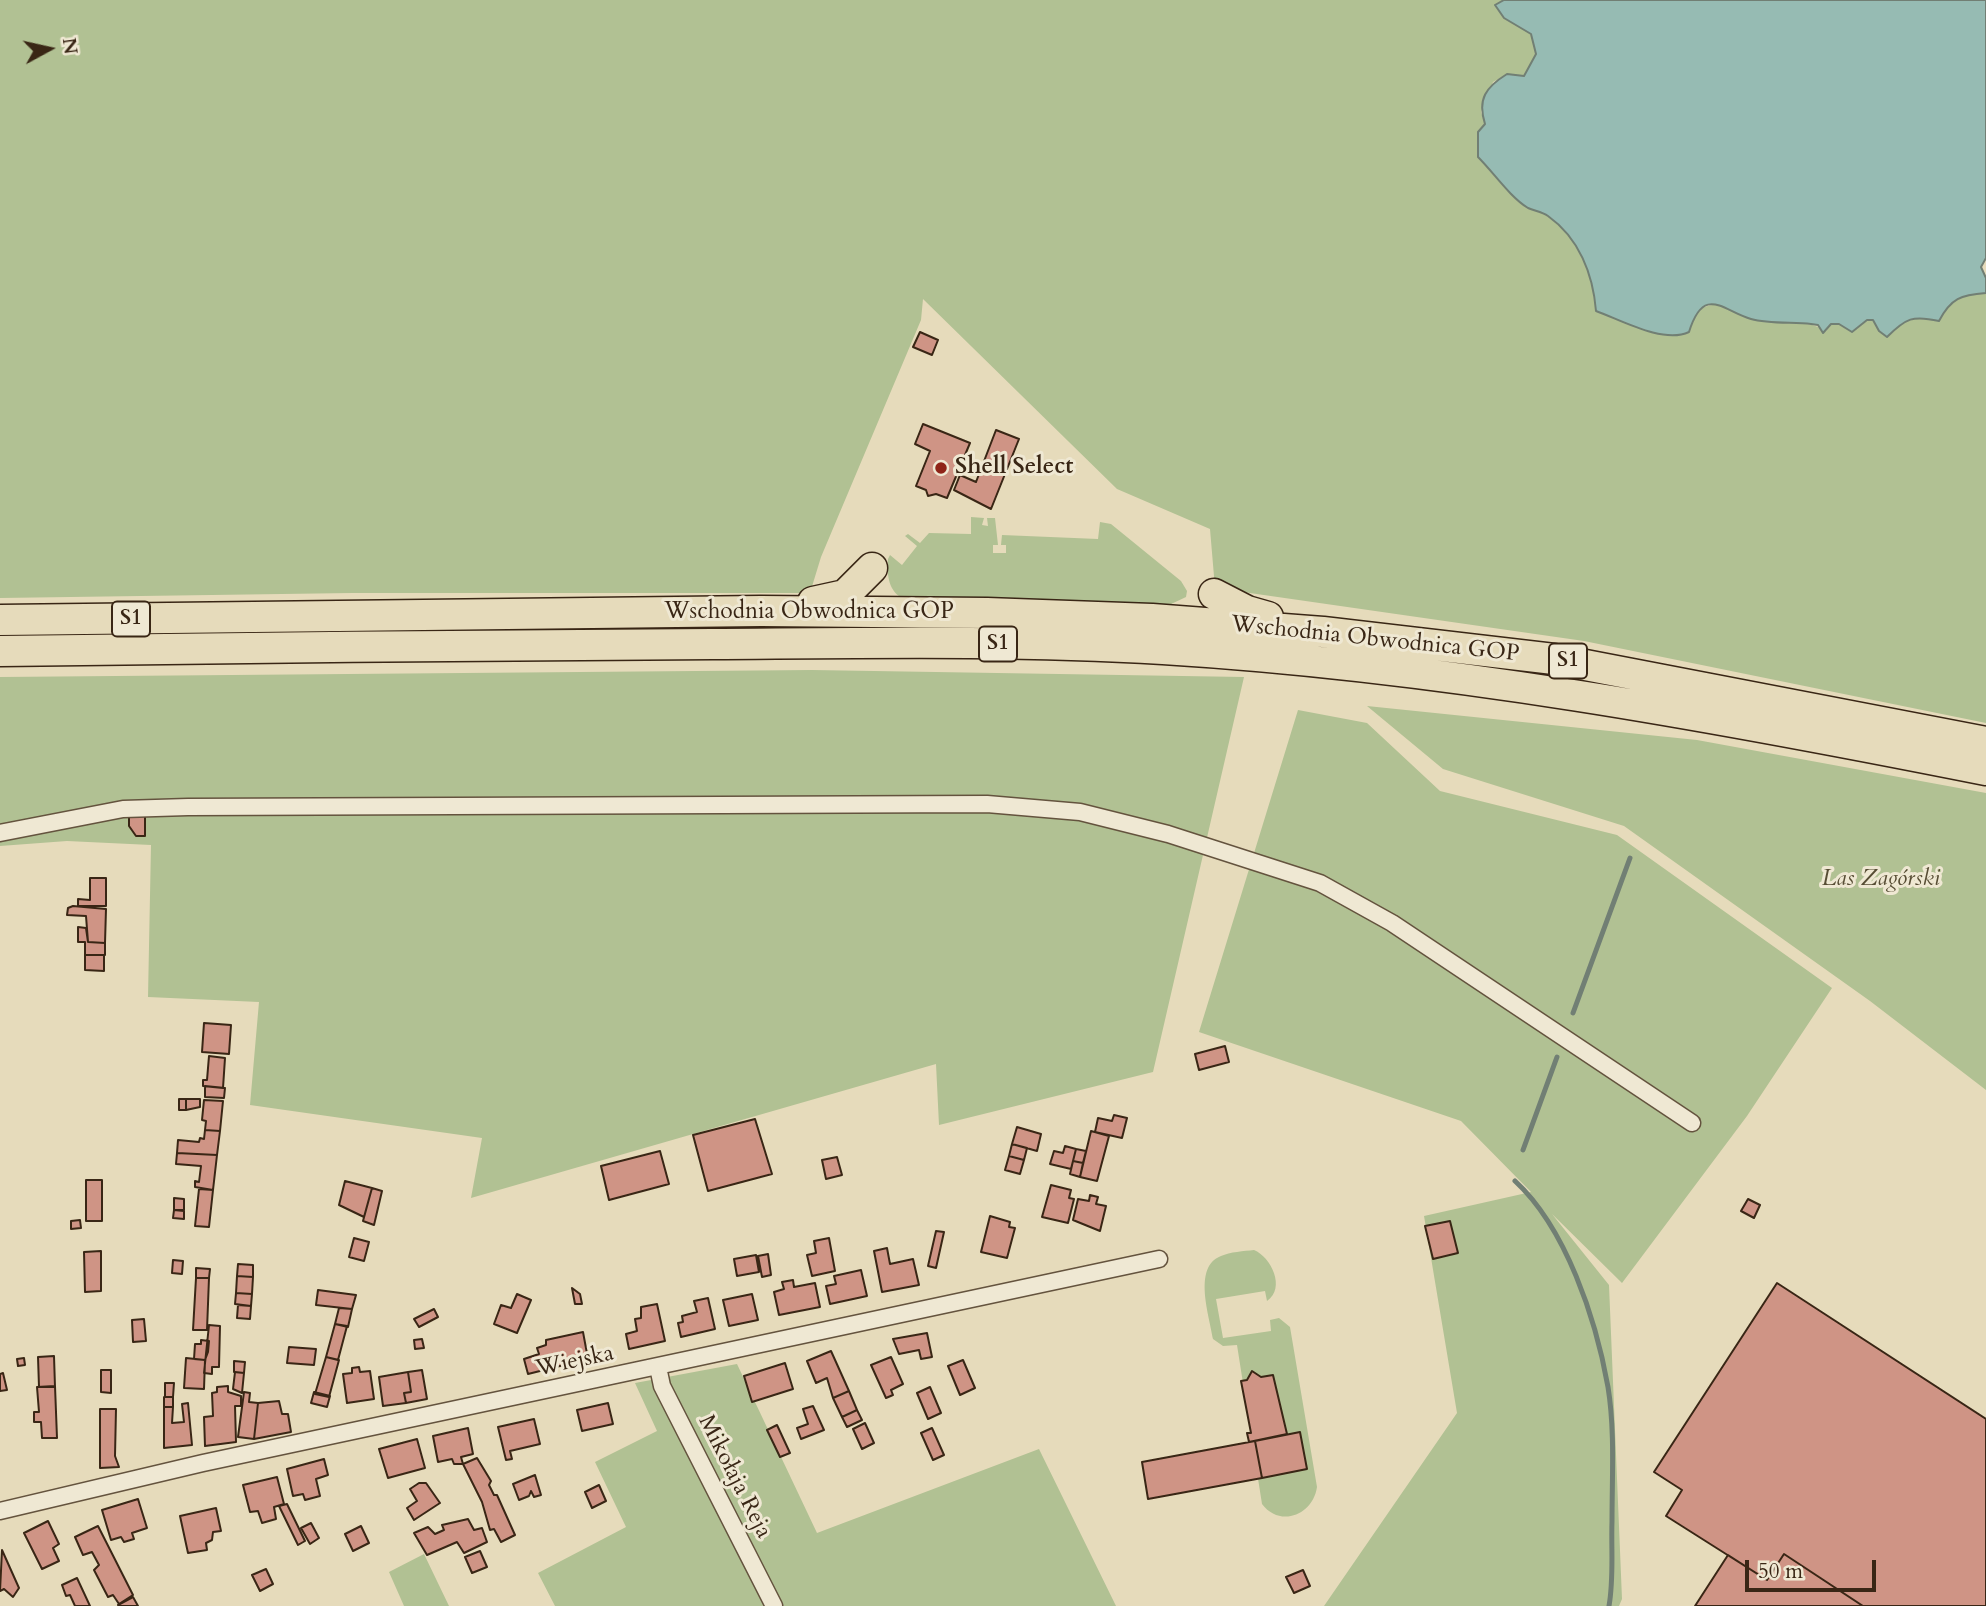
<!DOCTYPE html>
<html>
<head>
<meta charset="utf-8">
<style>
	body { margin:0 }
	#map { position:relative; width:1986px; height:1606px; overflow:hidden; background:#e6dbbb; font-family:Cardo,serif }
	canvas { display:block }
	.north { position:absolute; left:14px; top:14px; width:70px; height:70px; -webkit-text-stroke:5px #efe8d3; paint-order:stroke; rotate:82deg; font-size:19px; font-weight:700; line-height:28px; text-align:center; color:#392615 }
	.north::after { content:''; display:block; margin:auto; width:24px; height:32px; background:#392615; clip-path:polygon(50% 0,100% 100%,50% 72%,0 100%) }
	.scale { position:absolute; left:1745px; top:1560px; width:131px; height:32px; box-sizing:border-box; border:4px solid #392615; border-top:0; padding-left:9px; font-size:21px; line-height:24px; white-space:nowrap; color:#392615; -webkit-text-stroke:5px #efe8d3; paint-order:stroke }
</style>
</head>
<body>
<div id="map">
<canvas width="1986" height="1606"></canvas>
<div class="north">N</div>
<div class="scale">50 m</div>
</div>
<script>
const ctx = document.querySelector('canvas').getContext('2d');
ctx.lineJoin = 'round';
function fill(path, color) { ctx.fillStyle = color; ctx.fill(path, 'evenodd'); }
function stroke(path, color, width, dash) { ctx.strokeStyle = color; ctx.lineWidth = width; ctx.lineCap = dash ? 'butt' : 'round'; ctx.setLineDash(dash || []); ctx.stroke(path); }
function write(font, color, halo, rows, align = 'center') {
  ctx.font = font + ' Cardo,serif'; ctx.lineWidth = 6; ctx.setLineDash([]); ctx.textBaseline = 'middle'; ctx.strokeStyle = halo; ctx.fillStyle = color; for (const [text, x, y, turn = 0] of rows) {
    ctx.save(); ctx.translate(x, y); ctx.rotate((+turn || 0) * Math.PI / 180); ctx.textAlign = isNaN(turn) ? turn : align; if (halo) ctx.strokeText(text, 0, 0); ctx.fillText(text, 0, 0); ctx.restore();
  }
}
const green = new Path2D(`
	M0 0H1504L1495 5 1531 34 1536 54 1524 77 1507 74 1493 82 1481 112 1485 124 1478 157C1493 173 1510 197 1528 208 1535 211 1542 212 1548 216 1579 238 1593 274 1596 311 1622 320 1663 344 1689 332 1692 324 1693 313 1701 309 1722 297 1734 314 1752 319 1776 326 1804 317 1826 331L1831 323 1857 329 1867 320H1874L1879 331 1918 316 1939 320C1951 298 1961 295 1986 293V723L1584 641 1215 588 1210 529 1117 489 923 299 921 320 821 557 810 593H352L0 598Z
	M971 517 984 518 982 525 988 526 987 518H995L998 545H993V553H1006V545H1001L1002 535 1098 539 1100 522 1111 524 1181 581 1187 591 1186 597 1169 605 899 596C888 588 887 573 888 559L890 555 902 565 917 546 905 536 908 534 920 543 929 533 971 534Z
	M812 670 1244 677 1153 1072 939 1125 936 1064 471 1198 482 1138 250 1105 259 1002 148 997 151 845 67 841 0 846V677Z
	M1367 706 1697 740 1986 793V1090L1870 1001 1624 826 1443 769Z
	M1298 710 1367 723 1440 791 1617 835 1832 988 1747 1116 1622 1283 1552 1214 1609 1285 1622 1599 1619 1606H1324L1457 1413 1424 1216 1531 1192 1461 1121 1199 1032Z
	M1254 1250C1271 1257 1286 1288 1267 1301L1265 1291 1216 1299 1223 1338 1271 1331 1270 1320 1279 1318 1290 1327 1317 1487C1313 1515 1280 1528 1262 1504L1237 1345 1223 1346 1213 1339C1210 1317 1192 1267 1221 1256 1230 1252 1244 1251 1254 1250Z
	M737 1364 817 1533 1039 1449 1116 1606H555L538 1573 626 1527 595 1462 657 1431 635 1383Z
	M424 1554 449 1606H404L389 1572Z`);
const water = new Path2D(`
	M1504 0H1986V258L1981 267 1986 278V293C1961 295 1951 298 1939 321 1913 315 1906 318 1887 337L1879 331 1873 320H1867L1852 332 1839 324H1831L1823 333 1818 325 1811 324C1793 322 1769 324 1751 319 1723 311 1704 284 1689 332 1663 344 1621 320 1596 311 1593 274 1579 238 1548 216 1542 212 1535 211 1528 208 1510 197 1494 173 1478 157V132L1485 124C1477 99 1486 87 1507 74L1524 76 1536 54 1531 34 1504 18 1495 5Z`);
const stream = new Path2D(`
	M1573 1013 1630 858
	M1523 1150 1557 1057
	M1515 1181C1566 1228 1596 1319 1608 1387 1615 1430 1612 1477 1612 1521 1611 1548 1614 1578 1609 1606`);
const building = new Path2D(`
	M920 332 938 340 932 355 913 347Z
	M923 424 970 443 947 498 936 494 928 496 926 490 916 486 930 451 915 444Z
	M996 430 1019 439 991 509 954 490 960 475 976 482Z
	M145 813V836H136L129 826V814Z
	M90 878H106V906H78V899L90 900Z
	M73 906 106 909 105 943 88 942 86 916 67 915 68 908Z
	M78 927 86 928 88 942 105 943V955H85V942H78Z
	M85 955H104V971L85 970Z
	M204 1023 231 1025 229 1054 202 1052Z
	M1225 1046 1229 1062 1199 1070 1195 1054Z
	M209 1056 225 1058 223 1088 203 1086V1080H207Z
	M205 1086 225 1088 224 1098 205 1097Z
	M179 1099H186V1110H179Z
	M186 1099H200V1107L186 1110Z
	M204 1100 223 1101 220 1131 205 1130 206 1121 202 1120Z
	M1114 1115 1127 1118 1122 1138 1095 1132 1098 1118 1112 1121Z
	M755 1119 772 1174 708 1191 693 1135Z
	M1017 1127 1041 1134 1037 1151 1012 1144Z
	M205 1130 220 1131 217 1155 177 1153 178 1140 199 1142 200 1138 204 1139Z
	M1091 1131 1109 1136 1097 1181 1080 1177Z
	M1012 1144 1027 1148 1024 1160 1009 1156Z
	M1065 1146 1076 1149 1071 1169 1050 1164 1054 1151 1063 1153Z
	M1076 1149 1086 1151 1083 1163 1073 1161Z
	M660 1151 669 1184 609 1200 601 1166Z
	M177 1153 217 1155 213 1190 195 1187V1181L199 1182 201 1166 176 1164Z
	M1009 1156 1024 1160 1020 1174 1005 1170Z
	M837 1157 842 1175 826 1179 822 1160Z
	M1073 1161 1083 1163 1080 1177 1070 1174Z
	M86 1180H102V1221H86Z
	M345 1181 372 1188 364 1217 339 1205Z
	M1051 1185 1071 1190 1069 1198 1074 1199 1068 1223 1042 1217Z
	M372 1188 382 1191 374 1225 363 1221Z
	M199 1189 213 1190 209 1227 195 1226Z
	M1090 1195 1098 1197 1096 1204 1106 1206 1100 1231 1073 1220 1078 1199 1089 1201Z
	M174 1198 184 1199V1210H174Z
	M1748 1199 1760 1205 1754 1218 1741 1211Z
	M174 1210 184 1211V1219L173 1218Z
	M990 1216 1010 1222 1009 1227 1015 1228 1007 1258 981 1252Z
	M80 1220 81 1228 71 1229V1221Z
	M1450 1221 1458 1253 1433 1259 1425 1226Z
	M936 1231 944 1232 936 1268 928 1266Z
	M354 1238 369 1242 364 1261 349 1257Z
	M829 1238 835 1271 812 1276 807 1255 816 1253 814 1241Z
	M887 1248 890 1264 913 1259 919 1285 882 1292 874 1251Z
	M101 1251V1291L85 1292 84 1252Z
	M768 1254 771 1275 762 1277 758 1256Z
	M756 1255 759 1272 737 1276 734 1259Z
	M173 1260 183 1261 182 1274 172 1273Z
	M238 1264 253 1265V1277L237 1276Z
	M196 1268 210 1269 209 1278H196Z
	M861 1270 867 1296 830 1304 826 1286 836 1284 834 1276Z
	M237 1276 253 1277 252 1294 236 1293Z
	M196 1278H209L207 1330H193Z
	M793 1280 794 1287 815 1283 820 1307 779 1315 774 1292 784 1289 782 1282Z
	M1777 1283 1986 1419V1606H1863L1784 1554 1767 1580 1666 1516 1682 1490 1654 1472Z
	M572 1288 580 1294 582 1304H575Z
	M318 1290 356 1295 352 1309 316 1305Z
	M236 1293 252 1294 251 1306 235 1304Z
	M517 1294 531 1300 517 1333 494 1324 501 1305 511 1308Z
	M752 1294 758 1320 729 1326 723 1300Z
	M708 1298 715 1329 681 1337 678 1323 683 1322 682 1316 697 1312 694 1301Z
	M657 1304 665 1341 629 1349 626 1334 637 1331 635 1319 641 1318V1307Z
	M238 1305 251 1306 250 1319 237 1318Z
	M339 1308 352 1309 348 1327 335 1324Z
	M434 1309 438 1317 419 1327 414 1319Z
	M144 1319 146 1341 133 1342 132 1320Z
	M335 1324 347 1326 338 1360 326 1357Z
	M209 1325 220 1326 219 1367H212V1374L204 1373Z
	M583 1332 588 1359 528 1374 524 1359 539 1354 537 1348 546 1345V1340Z
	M927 1333 932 1357 921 1359 919 1350 899 1354 893 1339Z
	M422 1339 424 1348 415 1349 414 1340Z
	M201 1340 209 1341 208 1352 205 1360 194 1359 195 1344H201Z
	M289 1347 316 1349 314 1365 287 1363Z
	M831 1351 849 1391 833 1398 827 1378 816 1383 807 1361Z
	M54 1356 55 1387H39L38 1357Z
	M326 1357 339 1360 329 1397 315 1394Z
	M891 1357 903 1384 891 1390 893 1395 886 1398 871 1365Z
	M24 1358 25 1365 18 1366 17 1359Z
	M186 1358 205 1360 204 1389 184 1388Z
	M963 1360 975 1388 960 1395 948 1366Z
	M234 1361 245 1362 244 1373 234 1372Z
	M785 1363 793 1389 752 1402 744 1376Z
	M359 1367 360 1372 370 1371 374 1399 347 1403 343 1374 352 1373V1368Z
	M101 1370H111V1393L101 1392Z
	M422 1370 427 1399 406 1403 404 1393 411 1392 408 1372Z
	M1252 1371 1261 1377 1273 1375 1287 1434 1249 1442 1247 1433H1251L1241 1381 1247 1380Z
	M235 1372 244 1373 242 1393 233 1389Z
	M408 1372 411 1392 404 1393 406 1403 383 1406 379 1377Z
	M3 1373 7 1390 0 1391V1374Z
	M165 1383H174L173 1397H165Z
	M55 1386 57 1438H42L41 1422H34V1412H39L37 1387Z
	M228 1386V1392L241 1396V1406H235L236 1442 205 1446 204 1417 213 1416 212 1393 217 1392V1387Z
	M930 1387 941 1413 928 1419 917 1393Z
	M849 1391 857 1410 842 1417 833 1398Z
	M244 1392 250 1393 249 1402 258 1403 254 1439 238 1437Z
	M314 1392 330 1396 327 1407 311 1403Z
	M164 1397H173V1407H164Z
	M279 1401 282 1414H288L291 1432 254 1439 258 1403Z
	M188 1403 192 1445 164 1448V1407H173L172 1423 184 1422 182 1404Z
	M608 1403 613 1424 582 1431 577 1410Z
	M813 1406 824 1430 801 1439 797 1428 808 1424 803 1409Z
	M100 1409H116L115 1456 119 1467 100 1468Z
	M857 1410 862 1420 847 1427 842 1417Z
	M534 1419 540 1444 510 1451 512 1459 506 1460 498 1427Z
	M865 1423 874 1443 862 1449 853 1429Z
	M777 1425 790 1453 780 1457 767 1430Z
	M468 1428 473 1454 461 1457 463 1464H454L452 1459 438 1462 433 1436Z
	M932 1428 944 1455 933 1460 921 1433Z
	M1300 1432 1307 1469 1262 1478 1255 1441Z
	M417 1439 425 1468 388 1478 379 1449Z
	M1255 1441 1262 1478 1148 1499 1142 1462Z
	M477 1458 491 1481 489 1485 494 1495H497L515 1535 501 1542 494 1529 490 1530 482 1502 463 1464Z
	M324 1459 328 1475 316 1479 320 1496 305 1500 303 1494 293 1496 287 1469Z
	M535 1475 541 1495 534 1497 531 1491 529 1496 519 1500 513 1484Z
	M277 1477 284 1504 274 1507 276 1519 262 1523 258 1511 250 1512 243 1485Z
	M419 1483H426L440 1503 414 1520 407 1508 417 1501 410 1489Z
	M599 1485 606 1501 592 1508 585 1492Z
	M138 1499 147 1528 132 1533 134 1539 124 1542 121 1537 111 1540 102 1510Z
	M287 1504 305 1541 298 1545 279 1506Z
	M216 1508 221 1531 213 1532 212 1540 206 1543 207 1550 188 1553 180 1516Z
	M468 1519 474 1530 482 1528 487 1542 464 1553 457 1542 427 1555 414 1533 428 1527 435 1534 444 1530 442 1525Z
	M48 1521 59 1544 53 1548 59 1561 42 1569 24 1533Z
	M311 1523 319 1538 310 1544 301 1528Z
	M98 1526 133 1595 119 1604 113 1595 108 1597 94 1570 99 1565 92 1552 83 1555 75 1537Z
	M361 1526 369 1543 353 1551 345 1534Z
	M2 1550 19 1588 13 1597 4 1589 0 1591Z
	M480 1551 487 1567 472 1573 465 1557Z
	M1784 1554 1863 1606H1695L1728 1555 1767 1580Z
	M266 1569 273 1584 260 1591 252 1575Z
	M1303 1570 1310 1586 1294 1593 1286 1577Z
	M77 1578 90 1606H75L70 1595 66 1596 62 1585Z
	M133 1597 138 1606H119L118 1605Z`);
const street = new Path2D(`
	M0 833 123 809 188 807 987 804 1080 812 1168 834 1320 883 1392 923 1692 1123
	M658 1367 662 1386 774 1606
	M0 1511 203 1463 1159 1259`);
const highway = new Path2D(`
	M1214 594 1247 611 1268 617
	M813 602 845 595 872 568
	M0 620 761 611 987 613 1152 619 1323 632 1554 659 1986 742
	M0 651C237 648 475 645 712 644 862 643 1013 640 1163 649 1441 666 1714 716 1986 770`);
const markers = [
	[941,468,7,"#8f2418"]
];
const shields = [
	[131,619,38],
	[998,644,38],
	[1568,661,38]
];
const shieldNames = [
	["S1",131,619],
	["S1",998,644],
	["S1",1568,661]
];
const poiNames = [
	["Shell Select",955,468]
];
const streetNames = [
	["Wschodnia Obwodnica GOP",809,613],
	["Wschodnia Obwodnica GOP",1375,640,6],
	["Wiejska",575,1362,-12],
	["Mikołaja Reja",734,1477,63]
];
const parkNames = [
	["Las Zagórski",1881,880]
];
fill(green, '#b1c193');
fill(water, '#96bbb3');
stroke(water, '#717f74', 2);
stroke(stream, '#717f74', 5);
fill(building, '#cf9485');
stroke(building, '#392615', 2);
stroke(street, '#64533e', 19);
stroke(highway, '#392615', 33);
stroke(street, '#efe8d3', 16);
stroke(highway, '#e6dbbb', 30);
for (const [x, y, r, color] of markers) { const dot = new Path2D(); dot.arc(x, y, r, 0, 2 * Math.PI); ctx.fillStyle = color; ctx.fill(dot); stroke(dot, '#efe8d3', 2.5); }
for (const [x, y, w] of shields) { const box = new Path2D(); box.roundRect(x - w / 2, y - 17.5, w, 35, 5); ctx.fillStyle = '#efe8d3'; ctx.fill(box); stroke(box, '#392615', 2); }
write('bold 21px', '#392615', null, shieldNames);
write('bold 23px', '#392615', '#efe8d3', poiNames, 'left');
write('23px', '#392615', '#efe8d3', streetNames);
write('italic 23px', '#574d34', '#efe8d3', parkNames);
</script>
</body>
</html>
